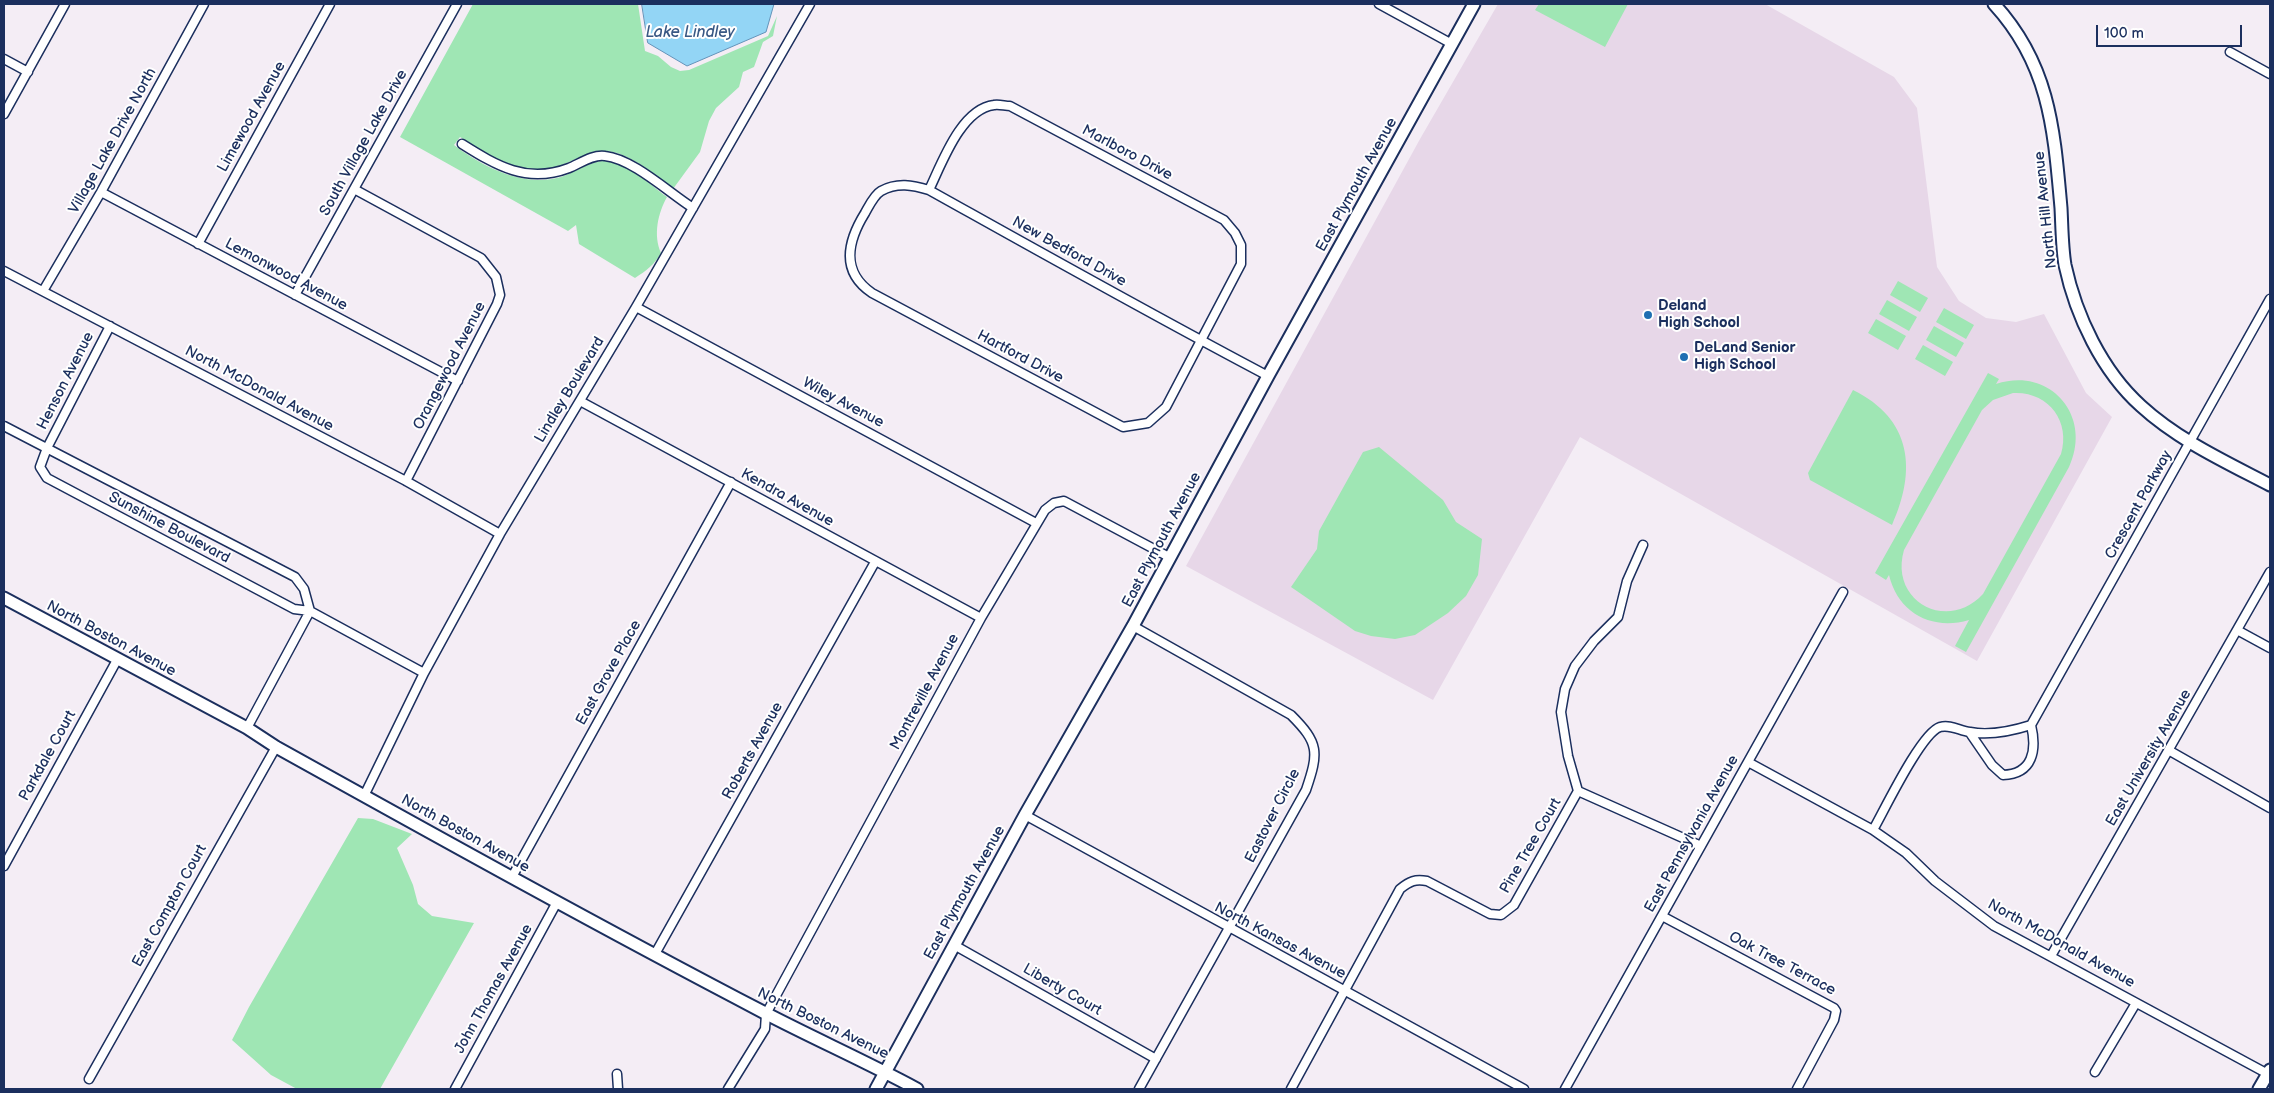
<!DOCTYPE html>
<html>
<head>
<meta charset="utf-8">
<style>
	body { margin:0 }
	#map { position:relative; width:2274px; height:1093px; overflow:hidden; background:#f4edf5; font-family:"Balsamiq Sans",sans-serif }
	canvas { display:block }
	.frame { position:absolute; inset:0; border:5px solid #1b2f5e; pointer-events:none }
	.scale { position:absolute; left:2096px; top:25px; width:146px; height:22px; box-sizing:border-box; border:2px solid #1b2f5e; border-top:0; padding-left:6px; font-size:15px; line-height:18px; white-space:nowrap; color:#1b2f5e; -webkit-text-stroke:4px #fff; paint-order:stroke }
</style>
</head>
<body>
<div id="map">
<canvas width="2274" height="1093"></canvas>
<div class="frame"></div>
<div class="scale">100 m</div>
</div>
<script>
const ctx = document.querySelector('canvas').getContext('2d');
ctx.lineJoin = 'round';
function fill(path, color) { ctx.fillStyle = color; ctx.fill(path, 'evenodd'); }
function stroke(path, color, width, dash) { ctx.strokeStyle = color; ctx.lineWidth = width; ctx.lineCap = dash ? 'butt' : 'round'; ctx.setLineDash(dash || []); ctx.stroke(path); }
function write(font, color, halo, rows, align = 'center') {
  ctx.font = font + ' "Balsamiq Sans",sans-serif'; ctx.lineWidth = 4; ctx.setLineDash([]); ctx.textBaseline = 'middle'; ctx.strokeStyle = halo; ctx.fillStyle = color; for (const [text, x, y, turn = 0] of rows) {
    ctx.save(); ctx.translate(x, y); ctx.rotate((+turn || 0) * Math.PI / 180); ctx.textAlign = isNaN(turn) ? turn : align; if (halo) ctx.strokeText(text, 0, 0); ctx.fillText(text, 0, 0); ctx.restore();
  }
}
const built = new Path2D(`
	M1498 4H1765L1894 77 1917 108 1937 267 1959 301 1986 318 2016 322 2044 314 2086 393 2112 417 1977 661 1580 437 1433 700 1186 566 1420 139Z`);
const green = new Path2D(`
	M473 4H638L645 51 658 56 671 67 680 71 689 70 768 36 777 16 773 36 763 42 754 67 743 72 739 87 716 108 709 121 700 152 673 189C652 173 620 143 591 153 575 158 559 169 541 170 510 171 484 152 460 137L454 145C483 167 524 188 561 177 572 173 594 160 604 161 628 162 649 184 667 197 658 213 653 235 661 253 655 264 646 271 635 278L579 244 576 225 568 231 400 137Z
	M1539 4H1628L1605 47 1535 10Z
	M1898 281 1928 298 1920 312 1890 295Z
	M1887 300 1917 317 1909 331 1879 314Z
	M1944 308 1974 325 1966 339 1936 322Z
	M1876 319 1906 336 1898 350 1868 333Z
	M1934 326 1964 343 1956 357 1926 340Z
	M1923 345 1953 362 1945 376 1915 359Z
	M1988 373 1999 379 1996 384C2050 366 2093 416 2069 467L1966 652 1955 646 1969 620C1932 631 1898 613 1889 575L1886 580 1875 573ZM2013 393C2048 391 2071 421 2061 454L1983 594C1947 633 1889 601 1904 550L1982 410 1993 400Z
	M1853 390C1912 419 1917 470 1892 525L1810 480 1808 473Z
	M1379 447 1443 500 1456 522 1482 539 1478 575 1466 596 1448 613 1415 635 1395 639 1371 636 1355 631 1291 587 1317 549 1319 531 1363 452Z
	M358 818 373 819 412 834 397 848 413 885 418 904 432 916 474 923 380 1089H297L271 1075 232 1040 249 1007Z`);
const water = new Path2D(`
	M642 4H774L766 32 687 66 648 43Z`);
const street = new Path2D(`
	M1379 4 1452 44
	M2230 52 2270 74
	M4 59 28 72
	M4 114 65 4
	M462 144C497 166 527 184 569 168 579 164 593 154 605 156 633 159 668 192 693 208
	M354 189 481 258 496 277 500 295 497 304 406 481
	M929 190C942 163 961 109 994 105 999 104 1005 106 1010 106L1224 220 1235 233 1241 245V264L1166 407 1148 423 1123 427 872 293C841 272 847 242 865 213 869 206 874 195 881 191 897 182 913 185 929 190 1042 253 1154 316 1268 376
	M101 192 458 381
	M198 244 330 4
	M4 271 406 481 500 534
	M43 291 101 192 204 4
	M295 295 457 4
	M636 307 1036 523
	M110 326 47 448 40 467 47 478 294 609 310 611 424 673
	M580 401 981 618
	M4 426 295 577 304 589 310 611
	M1133 626 1291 715C1319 743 1319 752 1306 790L1139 1089
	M2237 630 2270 648
	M247 728 310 611
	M1970 733 1992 765 2003 775C2033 774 2037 750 2031 725
	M2170 751 2270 808
	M1748 762 1873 830 1906 853 1935 881 1994 926 2268 1074
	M1578 791 1568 756 1561 712 1565 689 1575 666 1594 641 1618 617 1627 581 1643 545
	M1578 791 1701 846
	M364 796 424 673 500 534 636 307 810 4
	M1025 815 1524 1089
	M1873 830C1884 811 1921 733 1940 727 1951 724 1960 731 1970 732 1990 736 2012 731 2031 725L2270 299
	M4 866 117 660
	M512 877 731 482
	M1662 916 1834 1008 1836 1011 1834 1020 1797 1089
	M954 945 1156 1059
	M655 954 875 562
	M2051 956 2270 572
	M2095 1072 2136 1003
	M617 1074 618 1089
	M89 1079 276 747
	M455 1089 557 902
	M728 1089 765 1029 766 1014 981 618 1045 510 1054 503 1064 501 1169 557
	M1291 1089 1400 889C1410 881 1415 879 1427 881L1490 914 1501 915 1514 905 1578 791
	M1565 1089 1843 592`);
const secondary = new Path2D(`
	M1994 4C2050 65 2054 130 2061 208 2062 227 2062 247 2065 265 2076 316 2102 371 2141 406 2178 440 2226 462 2270 485
	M4 598 247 728 276 747C438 837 600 927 765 1013 815 1039 867 1062 917 1089
	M876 1089 1025 815 1133 626 1268 376 1474 4
	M2259 1089 2270 1070`);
const markers = [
	[1648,315,5,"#1f6fb2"],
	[1684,357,5,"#1f6fb2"]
];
const streetNames = [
	["Limewood Avenue",252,117,-61],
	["Village Lake Drive North",113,141,-61],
	["South Village Lake Drive",364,143,-61],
	["Marlboro Drive",1127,153,28],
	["East Plymouth Avenue",1357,185,-61],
	["North Hill Avenue",2046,210,-96],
	["New Bedford Drive",1069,252,29],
	["Lemonwood Avenue",286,275,28],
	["Hartford Drive",1020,357,28],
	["Orangewood Avenue",450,366,-63],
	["Henson Avenue",66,381,-63],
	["North McDonald Avenue",259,389,28],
	["Lindley Boulevard",570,390,-59],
	["Wiley Avenue",843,403,28],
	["Kendra Avenue",787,498,29],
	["Crescent Parkway",2139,505,-61],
	["Sunshine Boulevard",169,528,28],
	["East Plymouth Avenue",1162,540,-62],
	["North Boston Avenue",111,639,28],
	["East Grove Place",609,673,-61],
	["Montreville Avenue",925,692,-62],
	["Roberts Avenue",753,751,-61],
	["Parkdale Court",48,756,-61],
	["East University Avenue",2149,758,-60],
	["Eastover Circle",1273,816,-63],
	["North Boston Avenue",465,834,29],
	["East Pennsylvania Avenue",1692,834,-61],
	["Pine Tree Court",1531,846,-60],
	["East Plymouth Avenue",965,893,-61],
	["East Compton Court",170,906,-61],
	["North Kansas Avenue",1280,941,28],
	["North McDonald Avenue",2061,944,29],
	["Oak Tree Terrace",1782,964,28],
	["John Thomas Avenue",494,989,-61],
	["Liberty Court",1062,990,30],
	["North Boston Avenue",823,1024,26]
];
const poiNames = [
	["Deland",1658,306],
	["High School",1658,323],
	["DeLand Senior",1694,348],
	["High School",1694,365]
];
const waterNames = [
	["Lake Lindley",690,33]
];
fill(built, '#e7d7e8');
fill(green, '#9fe6b4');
fill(water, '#93d5f5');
stroke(water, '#6393b9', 1);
stroke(street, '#1b2f5e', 11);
stroke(secondary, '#1b2f5e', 15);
stroke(street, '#fff', 8);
stroke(secondary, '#fff', 11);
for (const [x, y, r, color] of markers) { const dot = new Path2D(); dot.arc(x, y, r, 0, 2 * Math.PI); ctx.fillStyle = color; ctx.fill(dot); stroke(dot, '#fff', 2); }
write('15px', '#1b2f5e', '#fff', streetNames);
write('bold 15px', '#1b2f5e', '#fff', poiNames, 'left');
write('italic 16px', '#395884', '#fff', waterNames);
</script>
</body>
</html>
